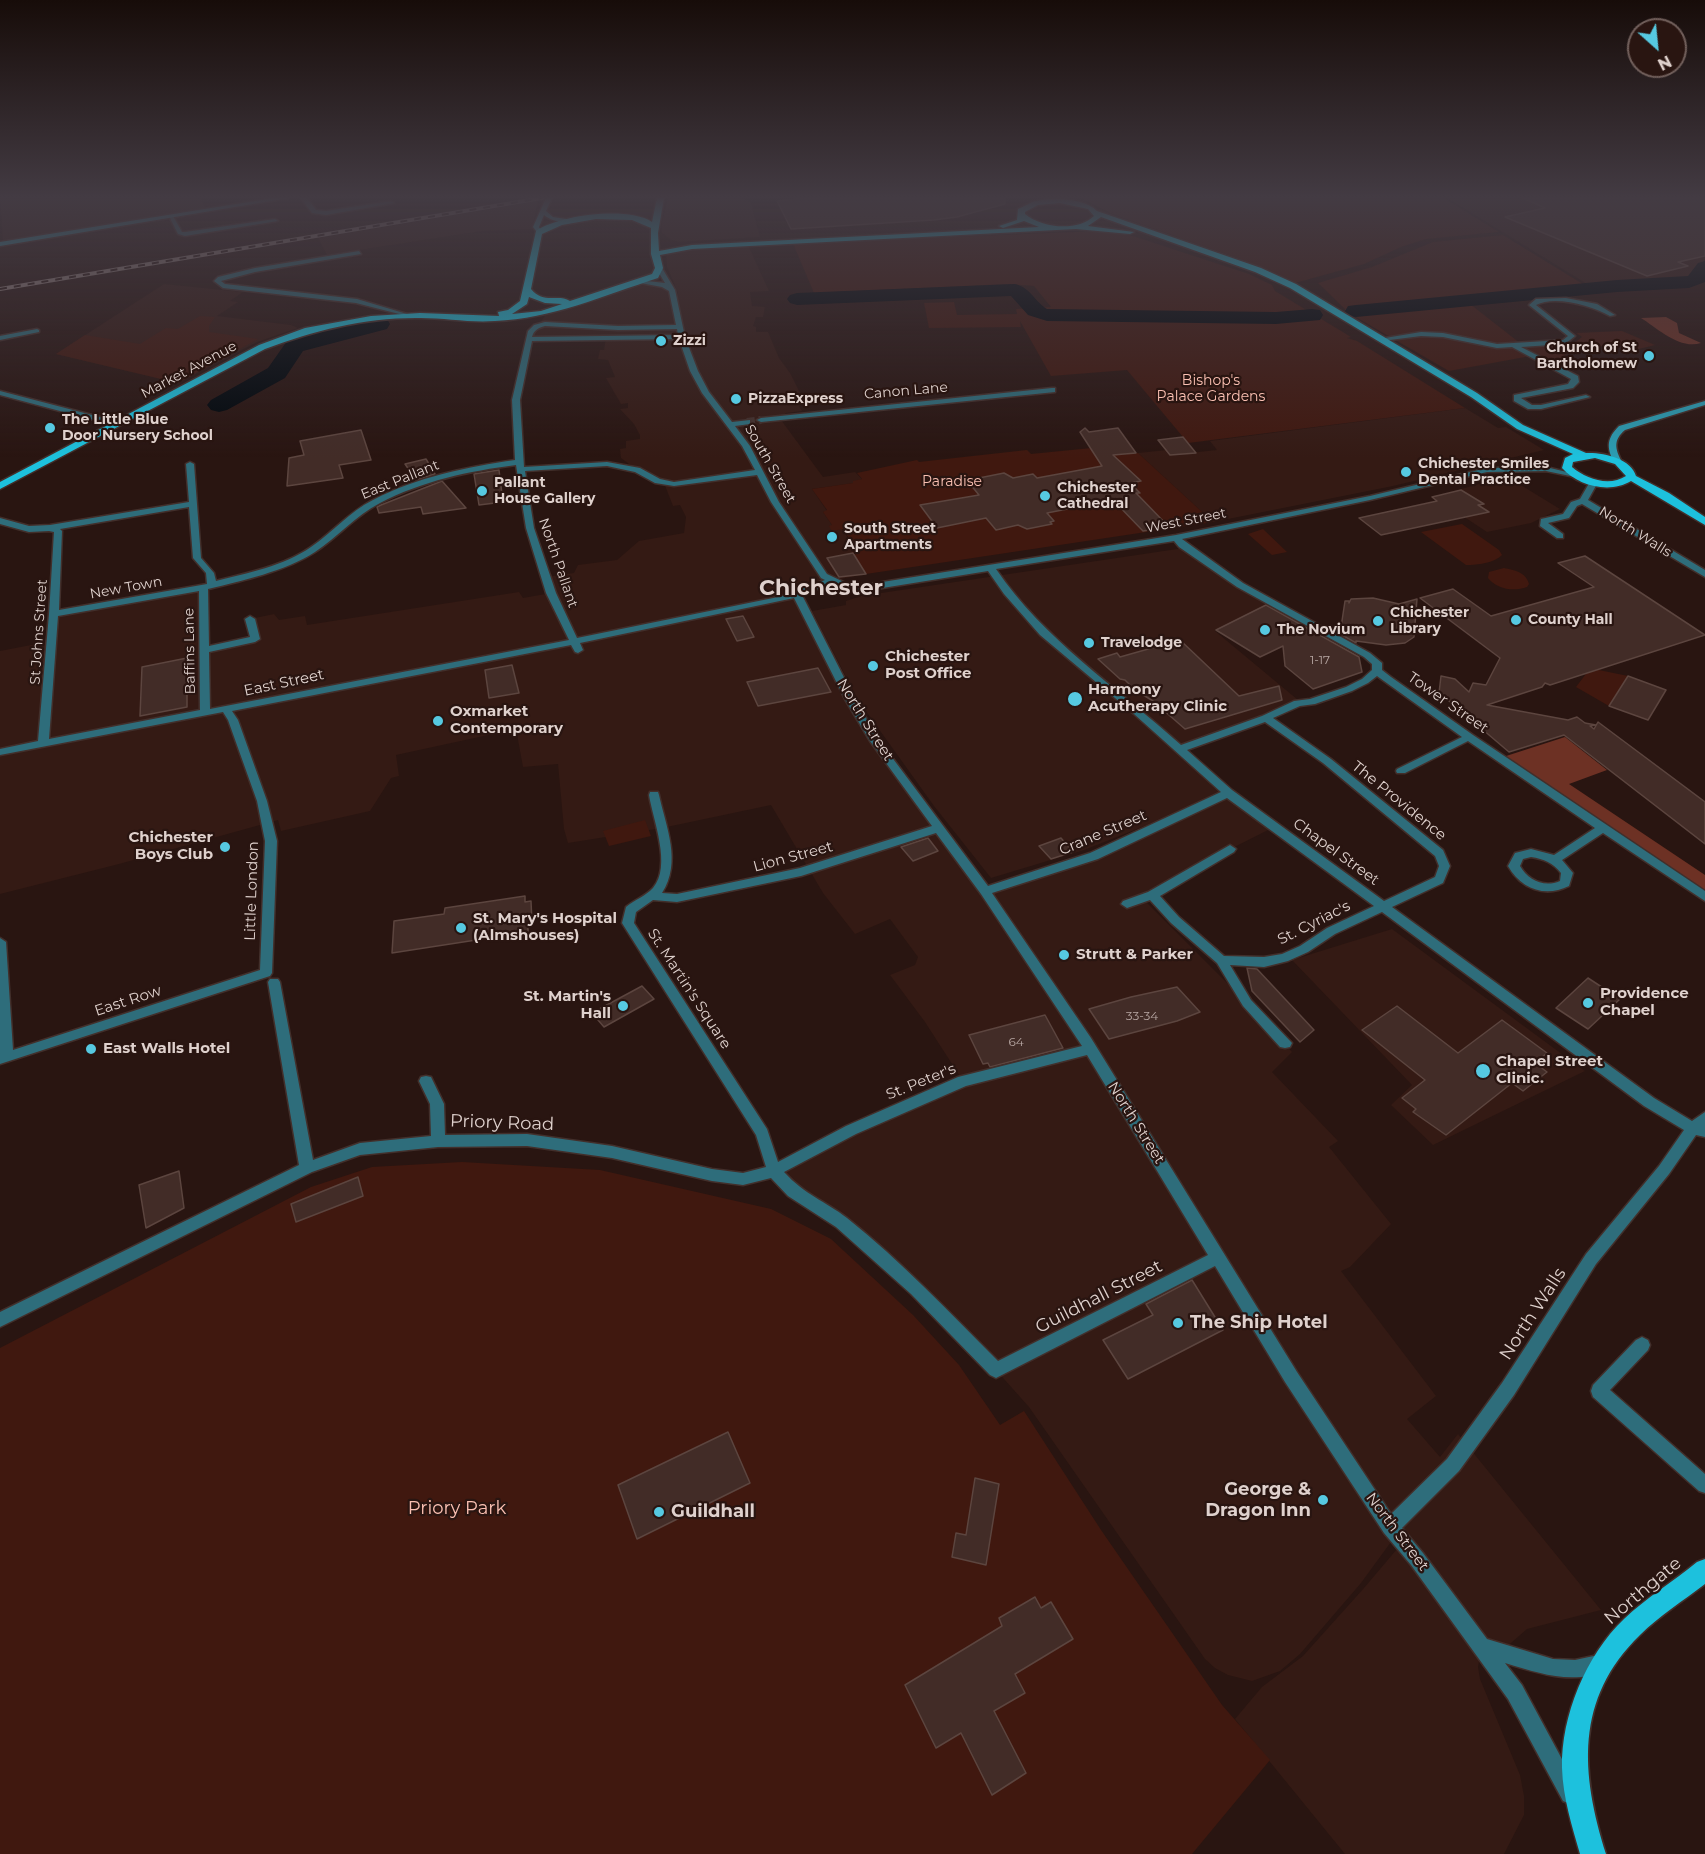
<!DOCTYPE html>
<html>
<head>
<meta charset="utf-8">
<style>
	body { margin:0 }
	#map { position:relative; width:1705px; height:1854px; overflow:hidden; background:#291511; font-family:Montserrat,sans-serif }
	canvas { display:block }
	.north { position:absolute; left:1627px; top:18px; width:60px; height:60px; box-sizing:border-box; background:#291511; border:2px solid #72605c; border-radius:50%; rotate:153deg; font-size:16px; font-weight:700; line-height:24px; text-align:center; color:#dfd1cd }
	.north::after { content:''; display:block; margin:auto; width:21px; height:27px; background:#56c9e1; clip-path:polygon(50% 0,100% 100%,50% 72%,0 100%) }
</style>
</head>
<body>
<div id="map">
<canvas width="1705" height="1854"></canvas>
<div class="north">N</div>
</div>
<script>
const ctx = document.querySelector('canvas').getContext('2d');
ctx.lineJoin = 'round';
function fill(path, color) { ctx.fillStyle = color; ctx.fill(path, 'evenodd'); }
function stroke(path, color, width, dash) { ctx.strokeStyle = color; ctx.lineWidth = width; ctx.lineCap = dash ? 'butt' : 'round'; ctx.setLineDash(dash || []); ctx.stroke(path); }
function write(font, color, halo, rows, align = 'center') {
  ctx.font = font + ' Montserrat,sans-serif'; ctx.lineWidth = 4.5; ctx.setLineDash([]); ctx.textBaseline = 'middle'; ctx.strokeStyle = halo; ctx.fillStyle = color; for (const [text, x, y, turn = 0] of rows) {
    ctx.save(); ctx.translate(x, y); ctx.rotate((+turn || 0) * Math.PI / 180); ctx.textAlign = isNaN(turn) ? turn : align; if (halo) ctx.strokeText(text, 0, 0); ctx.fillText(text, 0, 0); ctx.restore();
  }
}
const built = new Path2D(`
	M0 198H201L206 211 3 242Z
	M668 198H743L751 203 760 237 680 242 671 240 662 233 661 226Z
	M1447 198H1705V259L1691 280 1592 287Z
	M538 201 532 229 482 231 327 255 318 238Z
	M748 245 769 291 750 292 752 306 765 307 763 317H756L753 326 756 327V332H768L779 358 790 373 804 401 799 406 802 411 786 413 781 420 823 477 855 472 862 479 854 483 812 489 827 511 823 512 832 525 842 529 857 551 853 552 866 574 830 581 797 594 851 701 985 890 1094 856 1235 792 1276 826 1139 895 1247 1003 1292 1052 1272 1072 1338 1141 1329 1147 1391 1224 1350 1267 1341 1271 1436 1396 1407 1419 1440 1457 1458 1434 1601 1610 1527 1629 1503 1650 1480 1656 1478 1667 1480 1679 1520 1775 1524 1796V1815L1504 1854H1345L1235 1719 1262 1687 1303 1656 1364 1588 1403 1542 1396 1535 1361 1583 1300 1654 1280 1671 1252 1681 1228 1675 1215 1668 1205 1659 1029 1407 996 1370 967 1342 774 1171 963 1081 925 1022 890 975 915 965 918 957 890 919 855 934 823 893 771 805 662 828 568 843 564 829 558 764 523 767 516 729 396 755 399 776 391 778 370 811 281 831 278 820 119 864 0 894V651L52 641 54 614 203 588V650L255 639 250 619 274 614 279 620 305 616 307 625 519 592 523 598 551 593 546 577 574 573 578 565 617 560 639 541 684 533 686 517 680 505 673 506 664 483 637 470 621 458 620 449 626 448V441L640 439V435L634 424 620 409 628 408V403L621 404 606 378 615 377 608 360 598 359 600 350H604L606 338 528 339 545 316 542 313 638 282 654 283 672 290 677 308 678 293 667 267 666 251Z
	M164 284 243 292 230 301 238 302 217 316 291 325 298 328 257 342 178 383 56 354Z
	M1465 408 1498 428 1506 427 1544 450 1393 486 1213 522 1138 453 1167 450 1171 455 1217 450 1210 441Z
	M1506 476 1560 509 1531 523 1487 532 1434 497Z
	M1184 548 1272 602 1215 631 1304 705 1181 745 1228 793 1084 850 991 878 934 806 858 700 812 611 846 605V601L861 596Z
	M1392 929 1585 1071 1433 1145 1391 1105 1412 1085 1292 960Z`);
const green = new Path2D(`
	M1081 198H1444L1499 232 1426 239 1401 247 1364 264 1295 283 1248 262 1112 214Z
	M1100 231 1133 236 1249 274 1272 285 1275 291 1351 337 1347 338 1357 341 1465 408 1188 443 1127 370 1051 376 1020 321 1021 327 929 328 924 303 954 302 957 315 1017 314 1016 309 1051 307 1034 286 1007 284 814 293 794 246 796 243Z
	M1503 235 1586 286 1345 309 1318 283 1372 267 1433 242Z
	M1470 304 1525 347 1573 344 1582 337 1576 333 1622 331 1655 345 1631 351 1615 343 1564 355 1576 363 1558 367 1536 355 1449 371 1354 316Z
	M200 316 215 317 209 326V332L258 339 178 383 56 354 85 335 140 344 166 328 178 329Z
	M1112 446 1119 455 1138 453 1213 522 866 574 852 552 857 551 843 529 832 531 829 526 832 525 823 512 827 510 812 489 853 483V481L862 479 857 473 917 460 919 462 1027 450 1031 454Z
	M1462 524 1499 550 1502 555C1494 563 1478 565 1466 565L1421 532Z
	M1263 529 1287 552 1272 555 1248 534Z
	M1504 568C1514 570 1526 572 1529 584L1527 587C1513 592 1497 589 1488 578L1489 572Z
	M1594 669 1628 676 1609 706 1576 687 1589 670Z
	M645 820 651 836 609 846 603 831Z
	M462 1162 600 1170 771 1209 831 1239 913 1315 959 1365 1000 1425 1024 1411 1101 1530 1222 1705 1270 1760 1192 1854H0V1348L311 1187 372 1167Z`);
const forest = new Path2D(`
	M1586 286 1597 293 1354 316 1345 309Z
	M1666 317 1677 323 1679 333 1701 343C1680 350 1657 328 1641 318Z
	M1565 737 1607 770 1569 784 1705 875V895L1503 757Z`);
const river = new Path2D(`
	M1705 261V282L1689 288 1617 292 1356 317 1348 316 1345 311 1348 306 1356 305 1617 280 1688 276 1698 263Z
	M1015 284C1031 288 1034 301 1047 309L1276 312 1312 309 1320 310 1323 315 1320 320 1276 324 1047 321 1028 315 1011 296 797 305 790 303 787 299 790 295 797 293Z
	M379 317 387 319 390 324 387 329 303 351 285 378 227 410 219 412 211 410 207 405 211 400 268 368 287 341Z`);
const building = new Path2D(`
	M805 198H1005V204L957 217 934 220 791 229 777 201Z
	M1523 198H1705V256L1678 262 1688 266 1647 276 1505 217 1545 208Z
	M1085 428 1089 432 1118 428 1136 453 1113 455 1141 481 1130 483 1140 493H1136L1169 527 1143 531 1113 500 1047 513 1054 521 1050 522 1052 524 1027 529 1018 525 996 530 986 518 937 528 920 505 979 495 970 484 979 482 977 480H981L979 478 1004 473 1013 478 1033 474 1037 478 1102 466 1080 432Z
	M361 430 371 460 339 465 343 478 287 486 289 458 304 455 300 441Z
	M1183 437 1196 453 1170 455 1158 440Z
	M426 459 435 474 416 480 405 464Z
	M499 470 503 502 479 505 474 474Z
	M442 481 466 508 423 514 421 507 379 513 377 507 381 505Z
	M1461 490 1484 504 1478 505 1489 512 1381 535 1359 518 1437 501 1432 497Z
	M853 553 866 574 839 577 827 558Z
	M1585 556 1705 635 1550 685 1545 683 1542 687 1487 705 1568 720 1577 717 1585 723 1596 725 1590 726 1594 729 1598 722 1705 802V844L1564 735 1509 752 1462 712 1458 714 1460 710 1439 693 1441 676 1455 679 1469 692 1473 683 1486 685 1500 658 1420 598 1453 589 1491 616 1594 587 1558 563Z
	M1373 598 1399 604 1417 599 1414 637 1405 643 1386 645 1356 641V643L1340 634 1345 601H1349V603L1351 599Z
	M1266 605 1359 657 1362 672 1313 689 1285 666 1283 646 1260 657 1216 630Z
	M743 616 754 637 737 641 726 619Z
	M1180 640 1239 696 1279 686 1282 700 1185 729 1153 701 1135 690 1125 680 1120 679 1098 659 1117 653 1120 657Z
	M187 658V707L140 716 142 667Z
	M512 665 519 693 489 698 485 670Z
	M818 668 831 692 758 706 747 682Z
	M1628 676 1666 690 1648 720 1609 706Z
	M928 838 938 851 913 861 901 847Z
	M1061 838 1073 852 1051 859 1039 846Z
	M525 896V902L531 901 532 923 528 924V932L392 953 394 921 444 914 445 908Z
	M1247 968 1257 969 1314 1030 1300 1042 1252 991Z
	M1588 978 1620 999 1588 1029 1556 1008Z
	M642 986 654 999 604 1027 592 1013Z
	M1177 987 1200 1012 1177 1021 1109 1039 1089 1009 1131 997Z
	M1397 1006 1458 1053 1502 1020 1547 1053 1535 1063 1547 1072 1523 1091 1512 1083 1446 1135 1413 1112 1416 1109 1402 1098 1425 1080 1362 1030Z
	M1045 1015 1063 1048 990 1067 988 1063 983 1064 969 1035Z
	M179 1171 184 1208 146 1228 139 1185Z
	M358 1177 363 1196 296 1222 291 1204Z
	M1192 1280 1223 1330 1128 1379 1103 1340 1153 1315 1146 1304Z
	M728 1432 750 1483 637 1539 618 1485Z
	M975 1478 999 1484 986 1565 952 1557 956 1533 966 1535Z
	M1035 1597 1041 1608 1051 1602 1073 1639 1015 1674 1025 1693 994 1711 1026 1773 992 1795 961 1733 936 1748 905 1685 1002 1626 999 1618Z`);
const streetTunnel = new Path2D(`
	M747 422 761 420`);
const street = new Path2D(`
	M301 198H307L316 210 326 211 391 201 394 203 326 215 312 213Z
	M169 216H173L182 232H185L275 219 278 221 185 236 178 234Z
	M359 251 361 254 255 272 221 281 225 284 357 299 407 314V316L356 303 223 288 214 281 218 277 255 268Z
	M659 266 662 268 675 290 685 337 698 371 709 392 732 422 750 420V424L735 426 750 446 779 502 827 574 848 584H870L1176 535 1370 496 1487 468 1546 467 1579 475 1575 477 1546 471 1487 472 1370 500 1182 539 1243 583 1370 653 1382 663V670L1391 677 1473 735 1705 891V901L1603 833 1562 860 1573 873 1569 886C1545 898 1521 889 1508 866L1515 853 1531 849 1554 855 1595 828 1468 741 1405 773H1397L1396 771 1397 769 1462 737 1377 676 1368 683 1352 691 1315 704 1300 706 1273 718 1331 759 1443 850 1450 866 1443 883 1392 907 1654 1098 1692 1121 1705 1112V1137L1696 1135 1669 1174 1596 1264 1514 1395 1459 1471 1402 1528 1423 1553 1487 1639 1553 1659 1575 1660 1603 1654 1610 1656 1612 1663 1610 1670C1571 1685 1542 1674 1505 1663L1522 1685 1577 1787 1580 1794 1577 1801 1570 1804 1563 1801 1508 1699 1411 1565 1384 1533 1285 1382 1215 1266 996 1378 990 1375 911 1294 836 1227 788 1196 771 1178 743 1185 712 1181 612 1158 527 1146 438 1147 360 1155 312 1172 0 1327V1312L299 1165 268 982 270 979H278L280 982 313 1160 360 1143 431 1136 430 1104 419 1081 421 1077 426 1076 431 1077 444 1104 445 1135 527 1134 612 1146 712 1169 743 1173 766 1167 756 1135 622 923 626 907C634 900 646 896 653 888 672 866 653 820 649 795L650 792H658L659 795C666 827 682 862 662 893L677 894 800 868 932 826 870 741 846 701 794 598 580 643 583 650 578 653 575 652 571 645 232 711 238 720 267 801 277 841 272 973 270 976 0 1064V938L6 942 13 1050 260 970 265 841 257 801 228 720 223 712 0 755V749L38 741 49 614 54 532 49 531 29 532 0 524V518L29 526 50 525 189 502 186 464 190 462 194 464 201 558 214 573 216 581C247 573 284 566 311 547 333 532 349 512 373 500 417 477 467 467 515 460L512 400 528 331 534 325 545 322 618 326 676 325 669 291 662 287 635 282 638 280 665 283 656 268ZM545 326 618 330 677 329 678 335 532 337C534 330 538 328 545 326ZM679 339 690 371 702 393 742 446 755 470 674 482 660 479 640 468 607 462 524 467 520 400 532 341ZM516 465 526 528 546 593 569 640 210 709 209 652 255 642 260 639 255 619 250 616 245 619 250 637 209 646 208 589C241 581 286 571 315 552 338 537 355 516 380 503 422 481 469 471 516 465ZM607 466 635 472 655 483 674 486 757 475 771 502 821 578 825 580 783 596 577 638 556 593 534 528 525 471ZM189 507 193 558 206 573 207 584 59 610 62 531 60 529ZM1174 541 1179 547 1237 587 1364 657 1372 664V670L1362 679 1346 687 1310 699 1294 701 1262 716 1181 745C1118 688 1044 640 996 569ZM988 571 1004 594 1040 635 1134 714 1221 792 1090 853 988 886 879 740 856 701 802 595 832 583 846 590H870ZM199 591 200 710 49 739 58 616ZM1265 722 1323 763 1435 856 1439 866 1435 877 1384 901 1232 790 1187 750ZM1227 798 1374 906 1327 928 1300 946 1282 954 1264 957 1224 956 1179 917 1160 896 1234 852 1236 849 1230 845 1148 892 1123 901 1121 904 1127 908 1150 900 1171 923 1217 963 1243 1006 1280 1047 1285 1048 1290 1047 1292 1043 1251 1000 1230 965 1264 967 1288 961 1308 952 1335 934 1382 912 1644 1106 1684 1130 1659 1166 1586 1254 1502 1383 1447 1459 1391 1514 1297 1372 1091 1038 992 893 1098 859ZM936 833 981 894 1082 1046 958 1077 846 1126 778 1162 767 1129 634 923 636 912 653 900 677 902 801 876ZM1531 857C1544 859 1553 863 1561 873L1560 881C1544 888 1528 880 1520 866L1523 859ZM1087 1055 1208 1255 998 1361C949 1312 901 1261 847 1218 825 1201 805 1195 784 1172L856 1134 966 1086Z
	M1566 298 1597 304 1615 315 1610 316C1592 306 1555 295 1536 305L1575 336 1565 344 1521 347 1578 376 1579 382 1573 388 1521 398 1532 405H1541L1586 395 1590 397 1541 409H1528L1514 401V395L1568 384 1571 379 1512 347 1497 348 1443 337 1421 336 1382 341 1379 339 1421 332 1443 333 1497 344 1563 340 1568 336 1529 305 1536 299Z
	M37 329 39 330V332L0 340V336Z
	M1052 388H1055V392L761 422 757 420 761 418Z
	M0 391 119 422 120 424 116 426 0 395Z
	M1591 480 1598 482 1588 500 1705 570V577L1582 504 1577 506 1569 518 1548 523 1563 534V538H1557L1540 526 1541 519 1563 514 1571 502 1580 499Z
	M1642 1337 1648 1340 1650 1345 1648 1350 1610 1390 1705 1474V1493L1699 1491 1593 1397 1591 1391 1593 1385 1636 1340Z`);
const secondary = new Path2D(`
	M273 198H289L0 246V242Z
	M546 198H552L546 211 553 217 573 220C564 224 551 221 544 215L539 227 542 233 539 235 533 227Z
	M1705 401V405L1625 430C1613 440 1615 449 1622 462L1618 464 1614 462C1606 447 1607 438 1619 426Z`);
const primary = new Path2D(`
	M657 198H664L658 233 659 251 692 245 1039 227 1024 221 1003 228 999 226 1017 220 1018 209C1024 207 1030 202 1036 201 1053 197 1085 198 1097 211L1261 268 1296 284 1477 393 1523 425 1586 453C1602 452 1631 458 1636 476L1669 493 1705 517V525L1631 481C1610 494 1578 486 1562 468L1565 458 1573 454 1517 429 1471 397 1290 288 1255 272 1101 217 1088 226 1134 232 1130 234 1076 229 692 249 660 255 663 268 658 278C605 295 551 319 495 321 470 323 446 318 421 318 367 317 315 330 265 349L0 489V482L259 345 305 328 371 316 420 313 499 316 498 312 508 310 520 301 536 231C559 215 628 206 652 222ZM1060 203 1088 209 1094 216C1077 232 1042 228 1025 214V212L1038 205ZM596 219 632 220 651 228V254L655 268 652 274 570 301C558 293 544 305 531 289L542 234 562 225ZM529 297 545 303 562 304 541 311 512 314 527 304ZM1595 458 1615 464 1626 476C1609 487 1586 479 1572 467L1573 462Z
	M1705 1559V1584C1683 1601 1659 1616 1640 1635 1574 1699 1581 1774 1606 1854H1580C1572 1826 1563 1798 1562 1768 1561 1716 1586 1655 1624 1619 1647 1597 1673 1582 1697 1562Z`);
const rail = new Path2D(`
	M0 289 542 198`);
const markers = [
	[661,341,6,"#56c9e1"],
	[1649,356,6,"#56c9e1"],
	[736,399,6,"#56c9e1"],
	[50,428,6,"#56c9e1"],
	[1406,472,6,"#56c9e1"],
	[482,491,6,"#56c9e1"],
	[1045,496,6,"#56c9e1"],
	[832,537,6,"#56c9e1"],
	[1516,620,6,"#56c9e1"],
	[1378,621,6,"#56c9e1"],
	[1265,630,6,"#56c9e1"],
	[1089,643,6,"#56c9e1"],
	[873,666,6,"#56c9e1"],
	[1075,699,8,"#56c9e1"],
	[438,721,6,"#56c9e1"],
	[225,847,6,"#56c9e1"],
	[461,928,6,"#56c9e1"],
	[1064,955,6,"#56c9e1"],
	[1588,1003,6,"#56c9e1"],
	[623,1006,6,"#56c9e1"],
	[91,1049,6,"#56c9e1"],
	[1483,1071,8,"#56c9e1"],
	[1178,1323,6,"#56c9e1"],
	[1323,1500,6,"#56c9e1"],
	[659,1512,6,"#56c9e1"]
];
const numberNames = [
	["1-17",1320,660],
	["33-34",1142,1016],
	["64",1016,1042]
];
const farPoinames = [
	["Zizzi",673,341],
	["Church of St",1637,348,"right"],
	["Bartholomew",1637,364,"right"],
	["PizzaExpress",748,399],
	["The Little Blue",62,420],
	["Door Nursery School",62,436],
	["Chichester Smiles",1418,464],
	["Dental Practice",1418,480],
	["Pallant",494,483],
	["House Gallery",494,499],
	["Chichester",1057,488],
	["Cathedral",1057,504],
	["South Street",844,529],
	["Apartments",844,545],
	["Chichester",1390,613],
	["Library",1390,629],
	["County Hall",1528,620],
	["The Novium",1277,630],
	["Travelodge",1101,643]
];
const farStreetnames = [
	["Market Avenue",189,370,-28],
	["Canon Lane",906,391,-5],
	["South Street",770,464,60],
	["East Pallant",400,480,-22],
	["West Street",1186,521,-11],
	["North Walls",1635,532,32],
	["North Pallant",558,563,71],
	["New Town",126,588,-10],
	["St Johns Street",39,632,-86],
	["Baffins Lane",190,651,-91]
];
const farParknames = [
	["Bishop's",1211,381],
	["Palace Gardens",1211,397],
	["Paradise",952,482]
];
const poiNames = [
	["Chichester",885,657],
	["Post Office",885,674],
	["Harmony",1088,690],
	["Acutherapy Clinic",1088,707],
	["Oxmarket",450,712],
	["Contemporary",450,729],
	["Chichester",213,838,"right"],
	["Boys Club",213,855,"right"],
	["St. Mary's Hospital",473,919],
	["(Almshouses)",473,936],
	["Strutt & Parker",1076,955],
	["Providence",1600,994],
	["Chapel",1600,1011],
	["St. Martin's",611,997,"right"],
	["Hall",611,1014,"right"],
	["East Walls Hotel",103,1049],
	["Chapel Street",1496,1062],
	["Clinic.",1496,1079]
];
const streetNames = [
	["East Street",284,683,-12],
	["Tower Street",1448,703,35],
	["North Street",865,720,58],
	["The Providence",1399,801,39],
	["Crane Street",1103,833,-23],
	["Chapel Street",1336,852,36],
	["Lion Street",793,857,-15],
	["Little London",252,891,-88],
	["St. Cyriac's",1314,923,-27],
	["St. Martin's Square",689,989,57],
	["East Row",128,1001,-18],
	["St. Peter's",921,1082,-22],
	["North Street",1136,1123,58],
	["North Street",1397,1532,53]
];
const nearStreetnames = [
	["Priory Road",502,1123,2],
	["Guildhall Street",1099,1297,-27],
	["North Walls",1533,1314,-57],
	["Northgate",1643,1591,-40]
];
const nearPoinames = [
	["The Ship Hotel",1190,1323],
	["George &",1311,1490,"right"],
	["Dragon Inn",1311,1511,"right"],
	["Guildhall",671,1512]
];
const nearParknames = [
	["Priory Park",457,1509]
];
const farTownnames = [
	["Chichester",821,589]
];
fill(built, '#341a14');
fill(green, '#40180f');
fill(forest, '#6d3124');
fill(river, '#00070c');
fill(building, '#422c27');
stroke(building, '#5c453f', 1.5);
stroke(streetTunnel, '#44312d', 8, [8, 4]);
stroke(street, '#422f2b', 3);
stroke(secondary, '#422f2b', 3);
stroke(primary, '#422f2b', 3);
fill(street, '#2e6d7b');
fill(secondary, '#2b9cb2');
fill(primary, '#1dc1dd');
stroke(rail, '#968581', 4);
stroke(rail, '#291511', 2, [7]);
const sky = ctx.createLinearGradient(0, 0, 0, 458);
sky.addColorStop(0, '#170c09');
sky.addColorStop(0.43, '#433b43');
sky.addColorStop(1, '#433b4300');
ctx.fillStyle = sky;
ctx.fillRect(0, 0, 1705, 458);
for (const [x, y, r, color] of markers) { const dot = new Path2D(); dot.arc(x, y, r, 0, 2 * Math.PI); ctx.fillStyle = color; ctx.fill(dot); stroke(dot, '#291511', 2); }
write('12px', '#b8a8a4', null, numberNames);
write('bold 14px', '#dfd1cd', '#291511', farPoinames, 'left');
write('14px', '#dfd1cd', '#291511', farStreetnames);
write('14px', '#fbc0b2', '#291511', farParknames);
write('bold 15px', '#dfd1cd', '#291511', poiNames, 'left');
write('15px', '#dfd1cd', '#291511', streetNames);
write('18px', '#dfd1cd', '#291511', nearStreetnames);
write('bold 18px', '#dfd1cd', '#291511', nearPoinames, 'left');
write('18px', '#fbc0b2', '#291511', nearParknames);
write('bold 22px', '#dfd1cd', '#291511', farTownnames);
</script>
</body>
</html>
